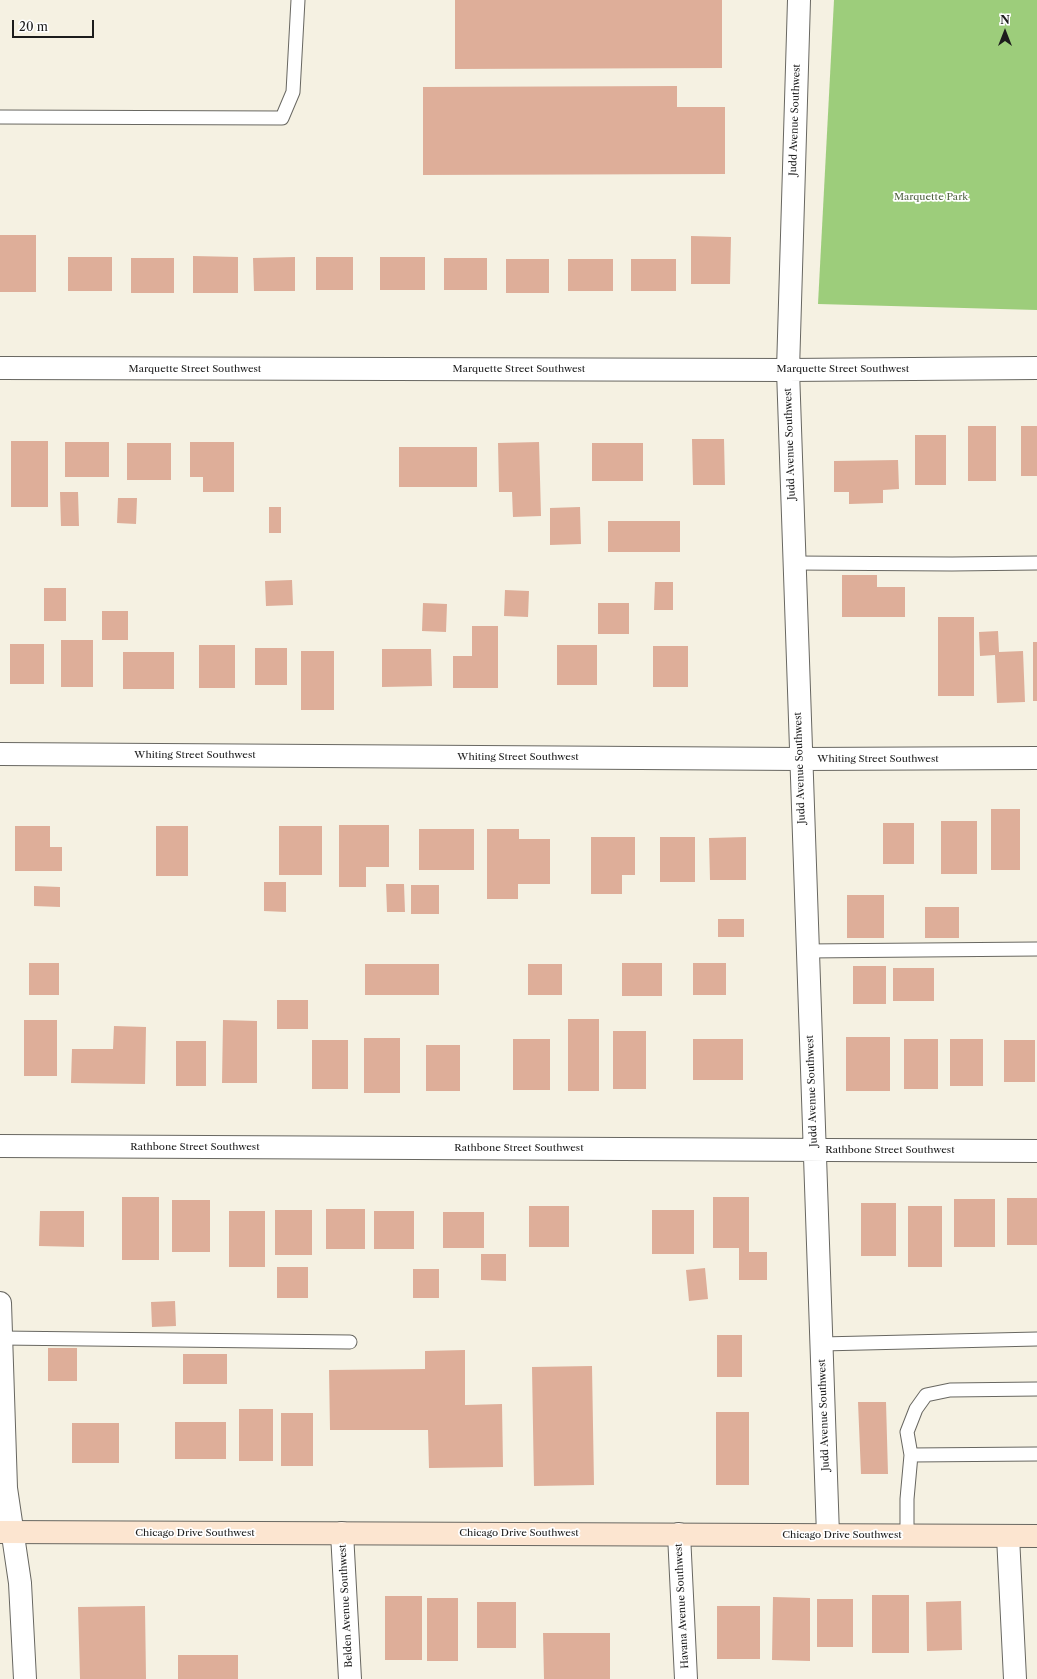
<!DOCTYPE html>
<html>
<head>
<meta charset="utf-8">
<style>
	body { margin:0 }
	#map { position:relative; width:1037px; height:1679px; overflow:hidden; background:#f5f1e2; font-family:"Libre Caslon Text",serif }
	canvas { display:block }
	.north { position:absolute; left:985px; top:12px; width:40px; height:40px; -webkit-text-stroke:3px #fff; paint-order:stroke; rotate:0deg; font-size:11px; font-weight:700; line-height:16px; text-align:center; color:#1c1c1c }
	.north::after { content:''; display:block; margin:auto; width:14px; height:18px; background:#1c1c1c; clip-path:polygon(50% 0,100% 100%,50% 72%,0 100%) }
	.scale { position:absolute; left:12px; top:20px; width:82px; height:18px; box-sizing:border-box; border:2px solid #1c1c1c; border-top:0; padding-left:5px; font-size:12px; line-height:14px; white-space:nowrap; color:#1c1c1c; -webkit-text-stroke:3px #fff; paint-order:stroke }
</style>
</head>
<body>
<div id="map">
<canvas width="1037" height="1679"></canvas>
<div class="north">N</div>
<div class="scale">20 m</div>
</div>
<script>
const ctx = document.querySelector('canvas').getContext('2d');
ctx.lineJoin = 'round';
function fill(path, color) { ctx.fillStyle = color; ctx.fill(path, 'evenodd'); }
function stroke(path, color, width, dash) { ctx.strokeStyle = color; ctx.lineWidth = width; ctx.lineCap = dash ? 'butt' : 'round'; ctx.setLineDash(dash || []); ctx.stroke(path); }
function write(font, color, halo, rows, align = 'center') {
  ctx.font = font + ' "Libre Caslon Text",serif'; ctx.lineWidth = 3.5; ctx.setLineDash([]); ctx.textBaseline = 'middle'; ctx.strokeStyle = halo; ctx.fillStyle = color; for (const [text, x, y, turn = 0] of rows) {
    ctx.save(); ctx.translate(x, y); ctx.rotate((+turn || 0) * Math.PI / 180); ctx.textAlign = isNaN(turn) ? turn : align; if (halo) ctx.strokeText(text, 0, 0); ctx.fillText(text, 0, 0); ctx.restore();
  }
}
const green = new Path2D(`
	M834 0H1037V310L818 304Z`);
const building = new Path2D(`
	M455 0H722V68L455 69Z
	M677 86V107H725V174L423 175V87Z
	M0 235H36V292H0Z
	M691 236 731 237 730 284H691Z
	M193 256 238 257V293H193Z
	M68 257H112V291H68Z
	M295 257V291H254L253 258Z
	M316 257H353V290H316Z
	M380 257H425V290H380Z
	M131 258H174V293H131Z
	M444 258H487V290H444Z
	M506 259H549V293H506Z
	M568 259H613V291H568Z
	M631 259H676V291H631Z
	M968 426H996V481H968Z
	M1021 426H1037V476H1021Z
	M915 435H946V485H915Z
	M692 439H724L725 485H693Z
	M11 441H48V507H11Z
	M65 442H109V477H65Z
	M190 442H234V492H203V477H190Z
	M539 442 541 516 513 517 512 492H499L498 443Z
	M127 443H171V480H127Z
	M592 443H643V481H592Z
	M399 447H477V487H399Z
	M898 460 899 489 883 490V503L849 504V492H834V461Z
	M60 492H78L79 526H61Z
	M118 498H137L136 524 117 523Z
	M269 507H281V533H269Z
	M580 507 581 544 550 545V508Z
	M608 521H680V552H608Z
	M842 575H877V587H905V617H842Z
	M292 580 293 605 266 606 265 581Z
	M655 582H673V610H654Z
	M44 588H66V621H44Z
	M505 590 529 591 528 617 504 616Z
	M423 603 447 604 446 632 422 631Z
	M598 603H629V634H598Z
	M102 611H128V640H102Z
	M938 617H974V696H938Z
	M472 626H498V688H453V656H472Z
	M998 631 999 652 1023 651 1025 702 997 703 995 655 980 656 979 632Z
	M61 640H93V687H61Z
	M1033 642H1037V701H1033Z
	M10 644H44V684H10Z
	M199 645H235V688H199Z
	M557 645H597V685H557Z
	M653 646H688V687H653Z
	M255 648H287V685H255Z
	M382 649H431L432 686 382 687Z
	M301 651H334V710H301Z
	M123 652H174V689H123Z
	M991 809H1020V870H991Z
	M941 821H977V874H941Z
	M883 823H914V864H883Z
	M339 825H389V867H366V887H339Z
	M15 826H50V847H62V871H15Z
	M156 826H188V876H156Z
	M279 826H322V875H279Z
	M419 829H474V870H419Z
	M487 829H519V839H550V884H518V899H487Z
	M591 837H635V875H622V894H591Z
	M660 837H695V882H660Z
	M746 837V880H710L709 838Z
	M264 882H286V912L264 911Z
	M386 884H404L405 912H387Z
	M411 885H439V914H411Z
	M34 886 60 887V907L34 906Z
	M847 895H884V938H847Z
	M925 907H959V938H925Z
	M718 919H744V937H718Z
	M29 963H59V995H29Z
	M622 963H662V996H622Z
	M693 963H726V995H693Z
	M365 964H439V995H365Z
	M528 964H562V995H528Z
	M853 966H886V1004H853Z
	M893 968H934V1001H893Z
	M277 1000H308V1029H277Z
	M568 1019H599V1091H568Z
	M24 1020H57V1076H24Z
	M223 1020 257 1021V1083H222Z
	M114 1026 146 1027 145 1084 71 1083 72 1049H113Z
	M613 1031H646V1089H613Z
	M846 1037H890V1091H846Z
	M364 1038H400V1093H364Z
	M513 1039H550V1090H513Z
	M693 1039H743V1080H693Z
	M904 1039H938V1089H904Z
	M950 1039H983V1086H950Z
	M312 1040H348V1089H312Z
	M1004 1040H1035V1082H1004Z
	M176 1041H206V1086H176Z
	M426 1045H460V1091H426Z
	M122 1197H159V1260H122Z
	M713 1197H749V1252H767V1280H739V1248H713Z
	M1007 1198H1037V1245H1007Z
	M954 1199H995V1247H954Z
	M172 1200H210V1252H172Z
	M861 1203H896V1256H861Z
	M529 1206H569V1247H529Z
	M908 1206H942V1267H908Z
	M326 1209H365V1249H326Z
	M275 1210H312V1255H275Z
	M652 1210H694V1254H652Z
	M40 1211H84V1247L39 1246Z
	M229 1211H265V1267H229Z
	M374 1211H414V1249H374Z
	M443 1212H484V1248H443Z
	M481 1254H506V1281L481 1280Z
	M277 1267H308V1298H277Z
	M705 1268 708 1299 689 1301 686 1270Z
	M413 1269H439V1298H413Z
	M175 1301 176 1326 152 1327 151 1302Z
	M717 1335H742V1377H717Z
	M48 1348H77V1381H48Z
	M465 1350V1405L502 1404 503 1467 429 1468 428 1430H330L329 1370 425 1369V1351Z
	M183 1354H227V1384H183Z
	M592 1366 594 1485 534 1486 532 1367Z
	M858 1402H886L888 1474H861Z
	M239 1409H273V1461H239Z
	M716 1412H749V1485H716Z
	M281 1413H313V1466H281Z
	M175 1422H226V1459H175Z
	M72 1423H119V1463H72Z
	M872 1595H909V1653H872Z
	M385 1596H422V1660H385Z
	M773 1597 810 1598V1661L772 1660Z
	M427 1598H458V1661H427Z
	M817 1599H853V1647H817Z
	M961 1601 962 1650 927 1651 926 1602Z
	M477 1602H516V1648H477Z
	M145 1606 146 1679H80L78 1607Z
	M717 1606H760V1659H717Z
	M543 1633H610V1679H544Z
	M178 1655H238V1679H178Z`);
const lane = new Path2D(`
	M0 117 282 118 293 92 298 0
	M794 563 952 564 1037 563
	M807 951 1037 949
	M1 1338 350 1342
	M821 1344 1037 1339
	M911 1455 907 1432 916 1409 926 1395 950 1390 1037 1389
	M907 1535V1499L911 1455 1037 1454`);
const street = new Path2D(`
	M799 0 788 370 828 1535
	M0 368 788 370 1037 368
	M0 754 800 759 1037 758
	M0 1146 1037 1151
	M0 1303 6 1488 20 1583 25 1679
	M342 1533 350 1679
	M679 1534 686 1679
	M1008 1536 1015 1679`);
const secondary = new Path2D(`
	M0 1532 1037 1536`);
const streetNames = [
	["Judd Avenue Southwest",795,120,-88],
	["Marquette Street Southwest",195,369],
	["Marquette Street Southwest",519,369],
	["Marquette Street Southwest",843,369],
	["Judd Avenue Southwest",790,444,-92],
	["Whiting Street Southwest",195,755],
	["Whiting Street Southwest",518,757],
	["Whiting Street Southwest",878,759],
	["Judd Avenue Southwest",800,768,-92],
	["Judd Avenue Southwest",812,1091,-92],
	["Rathbone Street Southwest",195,1147],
	["Rathbone Street Southwest",519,1148],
	["Rathbone Street Southwest",890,1150],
	["Judd Avenue Southwest",824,1415,-92],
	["Chicago Drive Southwest",195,1533],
	["Chicago Drive Southwest",519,1533],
	["Chicago Drive Southwest",842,1535],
	["Belden Avenue Southwest",346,1606,-93],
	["Havana Avenue Southwest",682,1606,-93]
];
const parkNames = [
	["Marquette Park",931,197]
];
fill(green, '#9dcd7b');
fill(building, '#deae99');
stroke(lane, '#686761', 15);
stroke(street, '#686761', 24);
stroke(secondary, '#686761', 24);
stroke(lane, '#fff', 13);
stroke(street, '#fff', 22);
stroke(secondary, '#fce5d0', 22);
write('10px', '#1c1c1c', '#fff', streetNames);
write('10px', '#506342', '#fff', parkNames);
</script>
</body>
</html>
